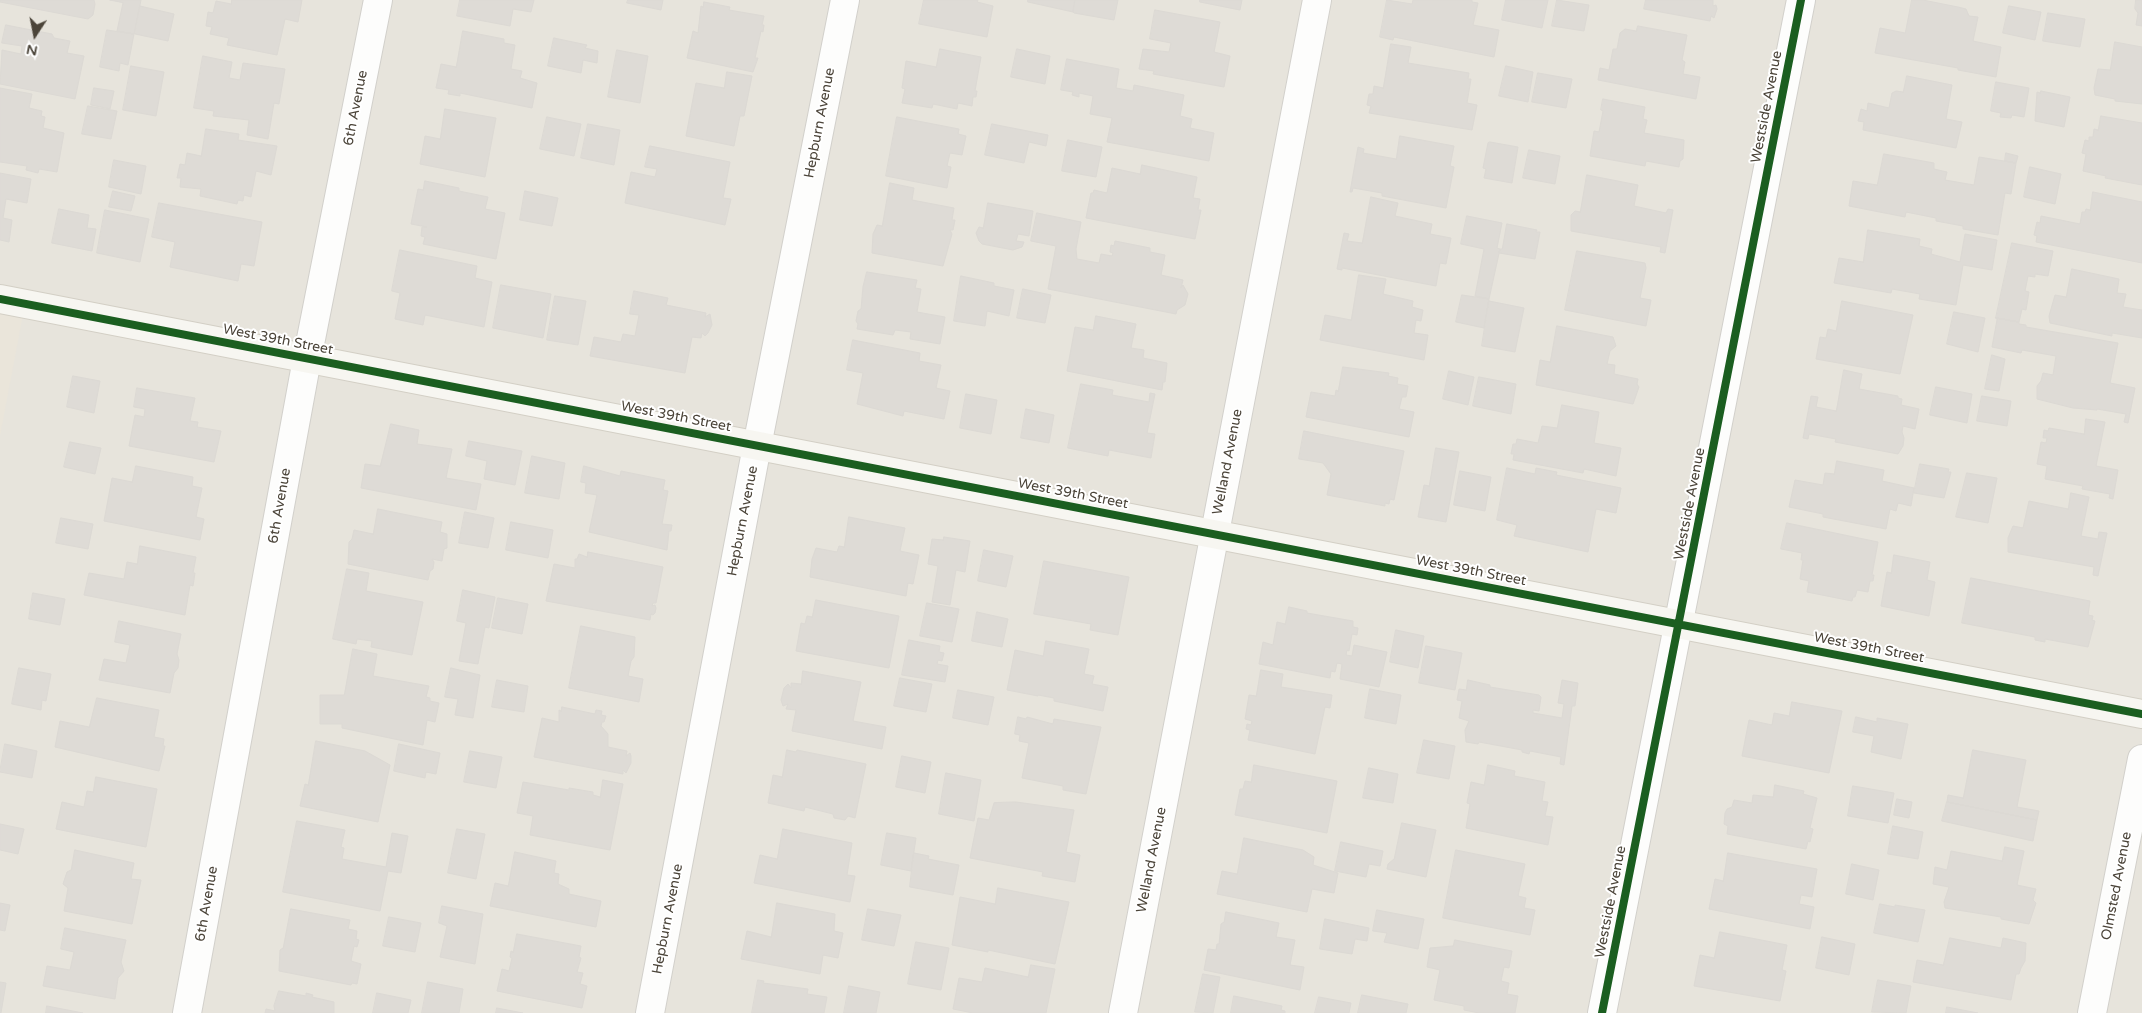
<!DOCTYPE html>
<html>
<head>
<meta charset="utf-8">
<style>
	body { margin:0 }
	#map { position:relative; width:2142px; height:1013px; overflow:hidden; background:#f4f2ee; font-family:"Varela Round",sans-serif }
	canvas { display:block }
	.north { position:absolute; left:10px; top:10px; width:50px; height:50px; -webkit-text-stroke:4px #fff; paint-order:stroke; rotate:191deg; font-size:14px; font-weight:700; line-height:20px; text-align:center; color:#4b4439 }
	.north::after { content:''; display:block; margin:auto; width:18px; height:22px; background:#4b4439; clip-path:polygon(50% 0,100% 100%,50% 72%,0 100%) }
</style>
</head>
<body>
<div id="map">
<canvas width="2142" height="1013"></canvas>
<div class="north">N</div>
</div>
<script>
const ctx = document.querySelector('canvas').getContext('2d');
ctx.lineJoin = 'round';
function fill(path, color) { ctx.fillStyle = color; ctx.fill(path, 'evenodd'); }
function stroke(path, color, width, dash) { ctx.strokeStyle = color; ctx.lineWidth = width; ctx.lineCap = dash ? 'butt' : 'round'; ctx.setLineDash(dash || []); ctx.stroke(path); }
function write(font, color, halo, rows, align = 'center') {
  ctx.font = font + ' "Varela Round",sans-serif'; ctx.lineWidth = 4; ctx.setLineDash([]); ctx.textBaseline = 'middle'; ctx.strokeStyle = halo; ctx.fillStyle = color; for (const [text, x, y, turn = 0] of rows) {
    ctx.save(); ctx.translate(x, y); ctx.rotate((+turn || 0) * Math.PI / 180); ctx.textAlign = isNaN(turn) ? turn : align; if (halo) ctx.strokeText(text, 0, 0); ctx.fillText(text, 0, 0); ctx.restore();
  }
}
const residential = new Path2D(`
	M0 0H2142V1013H0Z`);
const education = new Path2D(`
	M0 299 25 304 0 436Z`);
const building = new Path2D(`
	M0 0H94L95 4 93 15 88 19 0 2Z
	M110 0H141L134 34 117 31 123 3Z
	M232 0H302L298 22 285 19 277 55 227 45 229 38 210 34 212 27 206 26 208 12 213 13 216 1 231 4Z
	M460 0H534L531 12 513 9 510 26 457 16Z
	M628 0H663L661 10 627 3Z
	M924 0H978L977 2 993 6 987 37 919 24Z
	M1028 0H1075L1073 12 1028 2Z
	M1075 0H1118L1114 20 1074 13 1073 12Z
	M1200 0H1242L1240 10 1200 2Z
	M1387 0 1412 4 1413 0H1472V2L1478 3 1473 25 1499 30 1494 57 1394 37 1393 40 1380 37Z
	M1506 0H1548L1542 28 1502 20Z
	M1557 0 1589 5 1584 31 1552 26Z
	M1646 0H1713V6L1716 5 1717 9 1714 18 1711 16 1710 21 1644 9Z
	M1912 0H1923L1958 7 1966 9 1969 16 1978 17 1973 41 2001 47 1996 77 1958 70V68L1875 53 1880 28 1905 33Z
	M2136 0H2142V26L2136 25 2138 13 2135 9Z
	M704 2 730 7 729 10 764 16 762 25H764L763 32 761 31 755 58H758L753 72 687 58 693 31 698 33 701 6 703 7Z
	M140 6 174 14 168 41 135 34Z
	M2009 6 2041 12 2035 40 2003 33Z
	M1155 10 1220 22 1214 52 1230 56 1224 87 1153 74 1154 71 1139 69 1143 49 1169 52 1171 43 1150 39Z
	M2048 13 2085 19 2080 47 2043 41Z
	M6 25 52 34 54 38 70 41 67 53 84 56 75 99 0 84 2 50 21 54 22 46 2 43Z
	M1638 26 1687 35 1682 60 1685 62 1683 74 1700 77 1696 99 1598 80 1600 68 1609 70 1613 49H1617L1620 33 1625 29 1636 31Z
	M107 30 134 34 128 65 120 63 119 71 100 67Z
	M463 31 504 39V43L515 45 511 69 522 71 520 78 537 83 532 108 460 93V96L448 94 449 90 436 88 441 64 456 67Z
	M554 38 587 45 585 48 598 51 597 63 583 60 581 73 548 66Z
	M2115 42 2142 47V104L2115 101V99L2095 95 2094 88 2098 69 2110 70Z
	M1391 44 1411 47 1408 63 1469 73 1468 79H1471L1467 103 1477 105 1472 130 1369 113 1371 106 1367 105 1369 94H1373L1374 86 1383 88Z
	M940 49 981 57 975 91H977L976 97H973L972 106 958 103 957 109 933 104 932 108 902 103 905 89 902 88 906 61 936 67Z
	M1017 49 1050 56 1045 84 1011 77Z
	M617 50 648 56 640 103 608 97Z
	M203 56 232 62 229 78 240 80 243 63 285 69 279 104 274 103 268 139 247 135 249 120 213 116 214 111 194 108Z
	M1067 59 1119 69 1116 88 1133 91 1134 85 1184 95 1180 116 1192 119 1190 128 1214 133 1209 161 1107 142 1112 118 1090 114 1093 96 1079 93V97L1072 95 1073 92 1061 90Z
	M131 66 164 72 156 116 123 110Z
	M1506 66 1533 72 1528 102 1499 96Z
	M727 72 752 76 744 116H740L734 146 686 136 696 83 724 88Z
	M1538 73 1572 79 1566 108 1532 102Z
	M1907 76 1952 85 1946 119 1962 122 1956 148 1863 130 1864 122 1858 121 1861 109 1867 111 1868 103 1889 108 1892 93 1896 91 1903 92Z
	M1996 82 2029 88 2024 117 2012 115 2011 118 2000 117 2001 113 1991 111Z
	M0 88 32 94 29 108 42 111 41 116 45 117 43 128 64 133 57 172 39 169 38 173 26 170 27 166 0 162Z
	M94 88 114 91 110 109 91 105Z
	M2041 91 2070 97 2064 127 2035 121 2037 92 2040 93Z
	M1603 99 1645 107 1643 119 1647 120 1644 133 1684 140 1683 159 1680 161 1679 167 1646 161 1645 166 1590 156 1594 131 1599 132 1603 111 1601 110Z
	M88 106 117 111 111 139 82 134Z
	M445 109 496 118 485 177 420 164 425 136 440 139Z
	M2101 116 2142 123V185L2105 178 2106 176 2083 171 2086 154 2082 153 2085 140 2089 141V137H2093L2094 129 2098 130Z
	M547 117 581 124 574 156 540 149Z
	M897 117 959 129 958 134 966 136 962 155 950 153 947 166 951 167 947 188 886 176Z
	M588 124 620 130 614 165 581 158Z
	M992 124 1048 135 1046 146 1029 142 1024 163 985 155Z
	M206 129 239 134 238 140 277 146 271 175 256 171 251 197 244 195 243 201 238 200 237 204 200 196 201 189 180 187 181 178H177L180 164 185 165 187 153 201 156Z
	M1400 136 1454 146 1450 166 1454 167 1446 208 1382 196V193L1353 188 1352 192H1350L1358 147 1364 149 1363 153 1396 159Z
	M1068 140 1102 147 1096 177 1062 171Z
	M1490 142 1518 147 1512 183 1484 178 1486 169 1483 168 1488 143Z
	M650 146 730 162 723 198 731 199 725 225 625 203 631 172 655 177 657 169 645 167Z
	M1529 150 1560 156 1555 184 1523 178Z
	M2006 153 2018 156 2016 163 2005 161Z
	M1884 154 1934 163V169L1947 172 1945 180 1974 185 1979 157 2016 163 2011 194 2005 193 1998 235 1963 229V226L1936 221V218L1906 212 1905 217 1849 206 1853 181 1877 185Z
	M114 160 146 166 141 194 109 187Z
	M1142 165 1197 177 1193 198 1200 199 1198 210H1201L1195 239 1086 218 1091 193H1093L1094 190 1107 193 1112 168 1140 174Z
	M2030 167 2061 174 2055 204 2024 197Z
	M0 173 31 179 27 203 6 199 3 218 12 220 9 242 0 240Z
	M1587 175 1638 185 1634 206 1666 213 1668 209 1673 210 1665 253 1660 252 1661 247 1571 231V215L1575 211 1580 212Z
	M425 181 459 188V191L488 197 485 209 505 213 496 259 423 244 425 237 421 236 422 227H427L411 224 418 189 423 190Z
	M890 183 914 188 912 200 954 208 952 220H955L953 230H950L952 234 943 266 872 253 873 234 877 225 882 226Z
	M113 191 135 196 131 211 109 207Z
	M525 191 558 198 552 226 520 220Z
	M2093 192 2142 202V263L2036 242 2037 236 2034 235 2037 222 2040 223 2041 216 2080 224 2082 212H2085L2086 209 2090 210Z
	M1371 197 1398 203 1395 216 1432 224 1430 234 1451 238 1446 264 1440 263 1436 286 1342 268V270L1337 269 1344 233 1349 234 1347 241 1362 243Z
	M159 203 262 222 254 266 241 264 238 281 170 267 175 242 152 237Z
	M988 203 1033 211 1029 236 1018 234 1016 241 1024 242 1022 247 1013 250 982 244 979 241 976 233 979 227 983 228Z
	M59 209 89 215 87 228 96 229 92 251 52 243Z
	M105 210 149 219 140 262 97 253Z
	M1037 213 1081 222 1076 249 1077 259 1099 263 1101 254 1112 256 1113 253 1110 252 1111 245 1114 246 1115 241 1150 248V252L1165 255 1161 275 1183 280 1181 288 1183 285 1188 294 1185 305 1177 310 1176 314 1048 289 1056 246 1031 241Z
	M1467 216 1502 223 1497 248 1500 249 1489 299 1475 296 1484 249 1461 244Z
	M1507 224 1537 230 1536 232H1540L1535 259 1499 253 1500 249H1502Z
	M1868 230 1920 239 1919 246 1932 249 1931 254 1960 262 1965 234 1997 240 1992 270 1963 265 1956 305 1919 299 1920 294 1892 289 1891 293 1834 283 1839 258 1863 262Z
	M2012 243 2053 251 2048 276 2035 274V277L2028 276 2025 291 2029 292 2026 310 2022 309 2019 322 1996 318Z
	M400 250 477 266 475 278 492 282 484 327 425 315 423 325 395 319 400 293 392 291Z
	M1577 251 1645 263 1646 268 1640 298 1651 300 1646 326 1565 310Z
	M2072 269 2119 279 2117 293 2126 294 2123 307 2142 310V338L2112 333V336L2050 323 2049 316 2055 295 2066 297Z
	M867 272 917 280 915 288 921 289 917 312 945 317 940 344 910 339 911 332 895 330 893 335 857 329 858 324 856 321 858 311 861 309 863 287Z
	M1359 275 1386 279 1383 294 1413 301 1412 307 1423 310 1421 321 1416 320 1414 333 1428 335 1424 360 1320 340 1325 315 1351 320Z
	M961 276 994 283V286L1014 290 1009 316 987 311 985 326 954 321Z
	M501 285 551 294 543 338 493 328Z
	M1023 289 1051 295 1045 323 1017 318Z
	M634 291 668 298 666 305 706 313 705 317 710 314 712 325 708 333 705 336 702 333 701 338 692 337 685 373 590 356 594 337 621 342 623 334 635 336 639 315 630 314Z
	M1462 295 1489 299 1484 328 1456 322Z
	M555 296 586 301 578 345 547 340Z
	M1489 301 1524 308 1515 352 1482 346Z
	M1842 301 1913 315 1900 374 1816 359 1820 337 1826 338 1828 329 1836 331Z
	M1954 312 1985 318 1978 352 1947 344Z
	M1096 316 1136 324 1131 348 1144 350 1143 358 1167 363 1165 382H1163L1162 390 1067 371 1075 327 1093 330Z
	M1996 318 2019 322V324L2026 325V327L2118 343 2110 383 2135 388 2128 423 2124 422 2126 414 2097 409V410L2073 408 2037 399V386L2041 381 2043 373 2053 375 2056 356 2022 350 2021 353 1992 347 1997 320Z
	M1557 326 1613 337 1616 346 1610 351 1607 364 1615 365 1614 374 1638 379 1637 384 1639 387 1633 404 1536 385 1540 360 1550 362Z
	M853 340 920 353 919 361 941 365 936 388 950 391 944 419 904 411 903 416 857 404 863 373 847 370Z
	M1992 355 2005 359 1999 391 1985 389Z
	M1343 367 1389 373 1388 376 1398 378 1397 384 1408 386 1406 397H1402L1399 409 1414 412 1409 437 1306 417 1311 392 1335 396 1336 390 1338 391Z
	M1844 370 1862 374 1859 389 1898 396V398L1902 399 1901 405 1919 409 1915 429 1903 426 1902 432 1904 438 1903 446 1898 454 1835 442 1836 439 1809 434 1808 439 1803 438 1811 396 1818 397 1816 407 1836 411Z
	M1449 371 1474 377 1468 405 1443 399Z
	M73 376 100 381 94 413 67 407Z
	M1479 377 1516 384 1511 414 1473 406Z
	M1081 384 1113 390 1112 395 1149 402 1150 393 1155 394 1147 433 1155 434 1151 458 1109 450 1108 456 1068 448Z
	M1936 387 1972 394 1967 423 1930 415Z
	M137 388 195 398 190 421 198 422 197 427 221 431 214 462 129 446 135 415 144 417 145 409 134 407Z
	M966 394 997 400 991 434 960 428Z
	M1982 396 2011 401 2007 426 1977 421Z
	M1562 405 1599 412 1594 443 1621 448 1616 476 1584 469 1583 473 1513 460 1514 454H1511L1513 444H1516L1517 439 1538 443 1542 426 1557 428Z
	M1026 409 1054 415 1049 443 1021 438Z
	M2086 419 2105 422 2096 466 2118 470 2113 499 2109 498 2110 494 2082 489 2083 486 2045 479 2047 466 2037 464 2041 442 2046 443 2047 438H2043L2044 430 2048 431 2049 428 2084 434Z
	M391 424 419 430 417 444 452 449 446 478 481 484 476 510 361 488 365 464 380 466Z
	M1304 431 1404 451 1394 500 1390 499 1389 504 1385 503V506L1327 495 1331 474 1323 463 1299 459Z
	M469 441 522 451 515 485 484 479 487 461 466 456Z
	M70 442 101 448 95 474 64 467Z
	M1436 448 1459 452 1446 522 1418 517 1424 485 1429 486Z
	M532 456 565 463 559 499 525 493Z
	M1837 461 1884 470 1882 481 1914 488 1911 506 1898 503 1896 511 1890 509 1886 529 1823 517V514L1789 507 1795 480 1823 485 1825 473 1834 474Z
	M1920 464 1949 469 1948 472H1951L1944 498 1914 493Z
	M136 466 193 477 192 486 202 488 196 517 204 519 200 540 104 521 112 478 132 482Z
	M584 466 620 476 621 471 665 480 663 490 668 491 662 524 672 525 671 531H669L667 550 589 532 597 495 585 493 586 483 581 482Z
	M1507 468 1535 474 1536 468 1557 472 1556 475 1621 488 1616 513 1596 509 1588 552 1514 536 1517 525 1497 520Z
	M1460 471 1491 477 1485 511 1454 505Z
	M1967 473 1997 478 1988 523 1956 517Z
	M2071 493 2089 497 2081 536 2098 539 2099 532 2107 533 2098 576 2093 575 2094 567 2008 552V538L2013 526 2023 528 2029 501 2068 509Z
	M378 509 442 522 440 532 447 534V548L444 549 442 561 432 559 434 562 433 569 430 571 428 580 348 564 349 542 352 539 354 530 373 534Z
	M465 512 494 518 488 548 459 543Z
	M849 517 905 528 900 551 919 555 913 584 908 583 906 596 810 577 812 559 816 548 837 552 839 546 844 547Z
	M61 518 93 524 88 549 56 543Z
	M511 522 553 530 548 558 506 550Z
	M1787 523 1878 542 1872 575H1874L1873 581H1870L1868 592 1857 590 1855 597H1853L1852 601 1807 592 1809 581 1800 579 1803 560H1801L1802 553 1781 549Z
	M944 537 970 541 965 572 956 570 950 605 932 602 938 566 928 564 932 539 943 540Z
	M140 546 196 557 193 573H195L193 586 190 585 185 615 84 595 89 573 124 579 127 562 137 564Z
	M984 550 1013 556 1006 587 978 581Z
	M588 552 663 567 656 603H653L652 606 655 605 656 608 655 613 653 615 651 614 650 620 546 601 554 564 575 568V559H577L579 554 587 557Z
	M1894 555 1930 562 1927 580 1935 582 1929 616 1881 606 1887 572 1891 573Z
	M1044 561 1129 577 1118 635 1090 630 1091 624 1034 614Z
	M347 569 369 573 366 591 423 602 412 655 371 647 372 641 357 639 356 644 333 639Z
	M1971 578 2090 601 2088 615 2093 616 2092 620 2095 621 2088 647 2045 639V642L2035 640V637L1962 623Z
	M463 590 495 597 489 628 485 627 478 664 459 661 466 623 457 621Z
	M33 593 65 599 60 625 29 619Z
	M498 598 528 604 522 634 492 628Z
	M816 600 899 616 889 668 796 651 801 623 805 624 807 616 812 617Z
	M927 603 959 609 952 642 920 636Z
	M1289 607 1307 611V613L1353 621V627L1358 628 1357 635 1352 634 1349 651 1347 650 1346 655 1352 656 1354 645 1387 652 1379 687 1340 679 1342 664 1337 663 1335 672 1331 671 1330 678 1259 664 1263 642 1273 645 1277 622 1285 624Z
	M977 612 1008 619 1002 647 972 641Z
	M119 621 181 634 177 654 179 660 178 668 174 673 170 693 99 680 104 659 126 663 130 645 115 642Z
	M581 626 635 637 634 657 631 661 628 676 643 679 639 702 569 688Z
	M1396 630 1424 636 1418 668 1390 662Z
	M909 640 940 646 939 652 944 653 942 661 938 660 937 664 948 666 945 682 902 675Z
	M1046 641 1089 649 1084 674 1094 676 1092 684 1108 687 1103 711 1054 701V698L1038 695V696L1007 690 1015 650 1043 656Z
	M1426 646 1462 653 1455 690 1419 683Z
	M353 649 377 654 373 676 429 686 426 697 430 698V701L439 703 435 722 427 720 423 745 342 728V724H320V695H344Z
	M19 668 51 674 46 701 42 700 41 710 12 704Z
	M451 668 480 675 473 718 455 715 458 699 445 697Z
	M1261 670 1283 674 1281 687 1332 695 1330 708 1325 707 1315 754 1248 740 1250 730 1246 729 1247 724 1251 725 1252 721 1245 719 1249 695 1256 696Z
	M803 671 861 682 853 721 886 727 882 749 792 731 796 710 786 709 788 704 783 706 781 700 784 688 788 684 791 688V683L801 684Z
	M900 678 932 684 926 712 894 706Z
	M497 680 528 686 524 712 492 707Z
	M1468 680 1490 685V687L1539 695 1541 697 1539 711 1533 710V713L1562 718 1564 704 1558 703 1562 680 1578 683 1575 706H1572L1564 765 1560 764 1561 757 1530 751 1529 754 1522 752V750L1479 742 1478 744 1466 742 1465 730 1469 721 1459 718 1462 701 1457 700 1459 689 1466 690Z
	M1370 689 1401 695 1396 724 1365 718Z
	M958 690 994 697 988 725 953 718Z
	M97 698 159 710 154 737 164 739 163 746H165L159 771 55 747 60 721 89 727Z
	M1792 702 1842 711 1829 773 1742 756 1749 720 1772 725 1774 713 1789 716Z
	M562 707 595 714 596 710 602 711 601 715 606 716 604 722H602L601 726 608 734V747L627 751 626 756 630 753 631 756V763L626 773 623 770V774L534 757 542 718 559 722V710L561 711Z
	M1018 717 1026 719 1027 717 1053 724 1054 719 1101 727 1086 794 1063 790V786L1022 778 1029 743 1019 741 1020 735 1015 734Z
	M1856 717 1877 722V718L1908 724 1901 759 1871 752 1874 736 1853 732Z
	M1424 740 1455 746 1449 779 1417 773Z
	M316 741 365 751 390 765 378 822 300 806 305 784 308 785Z
	M5 744 37 751 32 778 0 772Z
	M399 744 440 753 436 774 426 772 425 778 394 771Z
	M787 750 796 752 797 750 866 764 855 818 848 816 845 820 834 818 833 814 805 807 804 811 768 803 773 775 782 777Z
	M1973 750 2026 760 2017 807 2039 811 2037 820 1947 802 1948 795 1963 798Z
	M470 751 502 757 496 788 464 782Z
	M902 756 931 762 925 793 896 787Z
	M1254 765 1337 781 1327 833 1235 815 1240 789H1243L1245 781 1251 782Z
	M1488 765 1515 771 1514 776 1545 782 1542 801 1548 802 1545 816 1553 817 1548 845 1466 828 1470 804 1467 803 1471 782 1484 785Z
	M1369 768 1398 774 1393 803 1363 798Z
	M946 773 981 780 974 821 939 814Z
	M96 777 157 789 146 847 56 829 62 802 84 807 87 791 93 792Z
	M603 780 623 784 610 850 530 835 533 816 517 813 523 782 569 790V788L593 792V795L600 797Z
	M1775 785 1804 791 1803 794 1817 798 1810 828 1813 829 1810 842 1808 841 1806 849 1727 834 1728 826 1724 824 1725 813 1727 809 1732 807 1734 800 1752 803 1753 795 1773 797Z
	M1853 786 1894 793 1888 823 1848 816Z
	M1897 799 1912 802 1909 818 1894 815Z
	M1016 802 1074 810 1066 852 1080 855 1075 882 1042 876 1043 872 970 858 978 818 989 820 994 803Z
	M1947 802 2037 820 2033 841 1942 821Z
	M297 821 345 830 341 847 344 848 342 859 386 867 392 833 408 836 401 873 388 871 380 911 283 892Z
	M1402 823 1436 830 1426 877 1387 869 1388 864 1394 859Z
	M0 824 24 829 18 854 0 850Z
	M1893 826 1923 832 1918 859 1888 854Z
	M457 829 485 834 476 879 448 873Z
	M783 829 852 843 847 875 855 876 850 902 754 883 760 855 777 859Z
	M887 833 916 838 911 871 881 865Z
	M1244 838 1303 850 1314 857 1313 865 1338 873 1334 893 1312 889 1307 912 1217 894 1222 871 1237 874Z
	M1341 842 1383 851 1380 866 1369 864 1366 877 1335 871Z
	M2005 847 2024 851 2017 885 2036 889 2033 900 2036 903 2029 924 2001 919V917L1945 908 1944 902 1949 887 1933 884 1935 867 1947 870 1951 851 2002 861Z
	M75 850 134 863 131 879 141 880 132 924 64 911 68 888 63 884 67 872 71 870Z
	M1456 850 1525 864 1518 896 1526 898 1524 908 1535 910 1530 935 1443 918Z
	M515 852 556 861 554 873 559 874 558 884 569 889V894L601 901 596 927 490 906 495 883 508 886Z
	M914 853 929 856 928 859 959 865 953 895 910 887Z
	M1728 853 1817 869 1812 897 1801 895 1799 904 1814 907 1810 929 1709 909 1715 879 1723 881Z
	M1852 864 1879 870 1873 900 1846 894Z
	M998 888 1069 902 1055 964 988 950V952L952 945 960 897 995 904Z
	M0 903 10 905 5 931 0 930Z
	M777 903 835 914 834 931 843 933 838 958 823 955 820 974 741 959 747 931 771 937Z
	M1880 904 1895 907V905L1925 910 1918 942 1874 933Z
	M442 906 483 914 475 964 440 957 447 926 439 923Z
	M291 909 350 920 348 929 357 931 356 939 359 940 357 947 354 946 351 961 361 964 357 984 352 983 351 985 279 971 280 950 283 948Z
	M868 909 901 915 894 946 862 940Z
	M1377 910 1424 919 1418 949 1384 942 1387 933 1373 931Z
	M1226 912 1279 923 1276 937 1295 940 1290 965 1304 967 1300 990 1204 970 1208 949 1216 950 1217 944H1219L1221 924 1224 922Z
	M389 917 421 923 415 952 383 946Z
	M1325 919 1369 928 1367 941 1355 939 1352 954 1320 949Z
	M65 928 126 940 121 962 124 971 118 978 115 999 43 986 47 966 70 970 74 952 61 949Z
	M1720 932 1787 945 1782 970 1786 971 1780 1001 1694 986 1700 955 1714 958Z
	M517 934 581 946 579 957 581 958 577 972 583 973 580 984 587 986 582 1008 497 991 502 969 509 971 512 958 510 957 511 951 513 952Z
	M1822 937 1855 944 1849 975 1816 968Z
	M1950 938 2001 948 2003 938 2026 943 2025 961 2021 968 2019 974H2016L2011 1000 1913 982 1917 960 1943 965Z
	M1455 940 1512 951 1509 968 1504 967 1501 981 1509 983 1507 994 1518 996 1515 1013H1479L1464 1010V1006L1434 1000 1440 970 1427 967 1430 948 1453 946Z
	M916 942 949 948 941 990 908 984Z
	M1031 965 1055 969 1046 1013H973L953 1009 959 978 982 982 985 968 1028 977Z
	M1203 974 1220 977 1213 1013 1195 1012Z
	M758 980 764 981 763 983 808 989 807 994 827 997 824 1013H752Z
	M1878 980 1911 986 1906 1013 1872 1012Z
	M0 982 6 983 1 1013H0Z
	M428 982 463 989 459 1013H422Z
	M849 986 880 992 876 1013H844Z
	M279 991 306 996V993L313 995 312 997 334 1002V1013H265L266 1009 275 1011 274 1006Z
	M377 993 411 1000 408 1013H373Z
	M1362 995 1408 1004 1406 1013H1358Z
	M1234 996 1282 1006 1281 1010 1285 1011V1013H1231Z
	M1319 997 1351 1003 1349 1013H1315Z
	M47 1006 83 1013H46Z
	M1947 1007 1978 1013H1946Z
	M497 1008 523 1013H496Z`);
const street = new Path2D(`
	M187 1013 307 359 378 0
	M650 1013 757 446 845 0
	M1123 1013 1317 0
	M1602 1013 1801 0
	M2092 1013 2142 759`);
const secondary = new Path2D(`
	M0 299 2142 714`);
const cycleway = new Path2D(`
	M0 299 2142 714
	M1602 1013 1801 0`);
const streetNames = [
	["Westside Avenue",1767,107,-79],
	["6th Avenue",356,108,-79],
	["Hepburn Avenue",820,123,-79],
	["West 39th Street",278,340,11],
	["West 39th Street",676,417,11],
	["Welland Avenue",1228,462,-79],
	["West 39th Street",1073,494,11],
	["Westside Avenue",1690,504,-79],
	["6th Avenue",280,506,-80],
	["Hepburn Avenue",743,521,-79],
	["West 39th Street",1471,571,11],
	["West 39th Street",1869,648,11],
	["Welland Avenue",1152,860,-79],
	["Olmsted Avenue",2117,886,-79],
	["Westside Avenue",1611,902,-79],
	["6th Avenue",207,904,-80],
	["Hepburn Avenue",668,919,-79]
];
fill(residential, '#e7e4dc');
fill(education, '#eae5da');
fill(building, '#dedbd6');
stroke(building, '#dcd9d4', 1);
stroke(street, '#d2d0cb', 30);
stroke(secondary, '#d3cfc5', 30);
stroke(street, '#fdfdfc', 28);
stroke(secondary, '#f7f6f1', 28);
stroke(cycleway, '#1b5e20', 8);
write('14px', '#4b4439', '#fff', streetNames);
</script>
</body>
</html>
